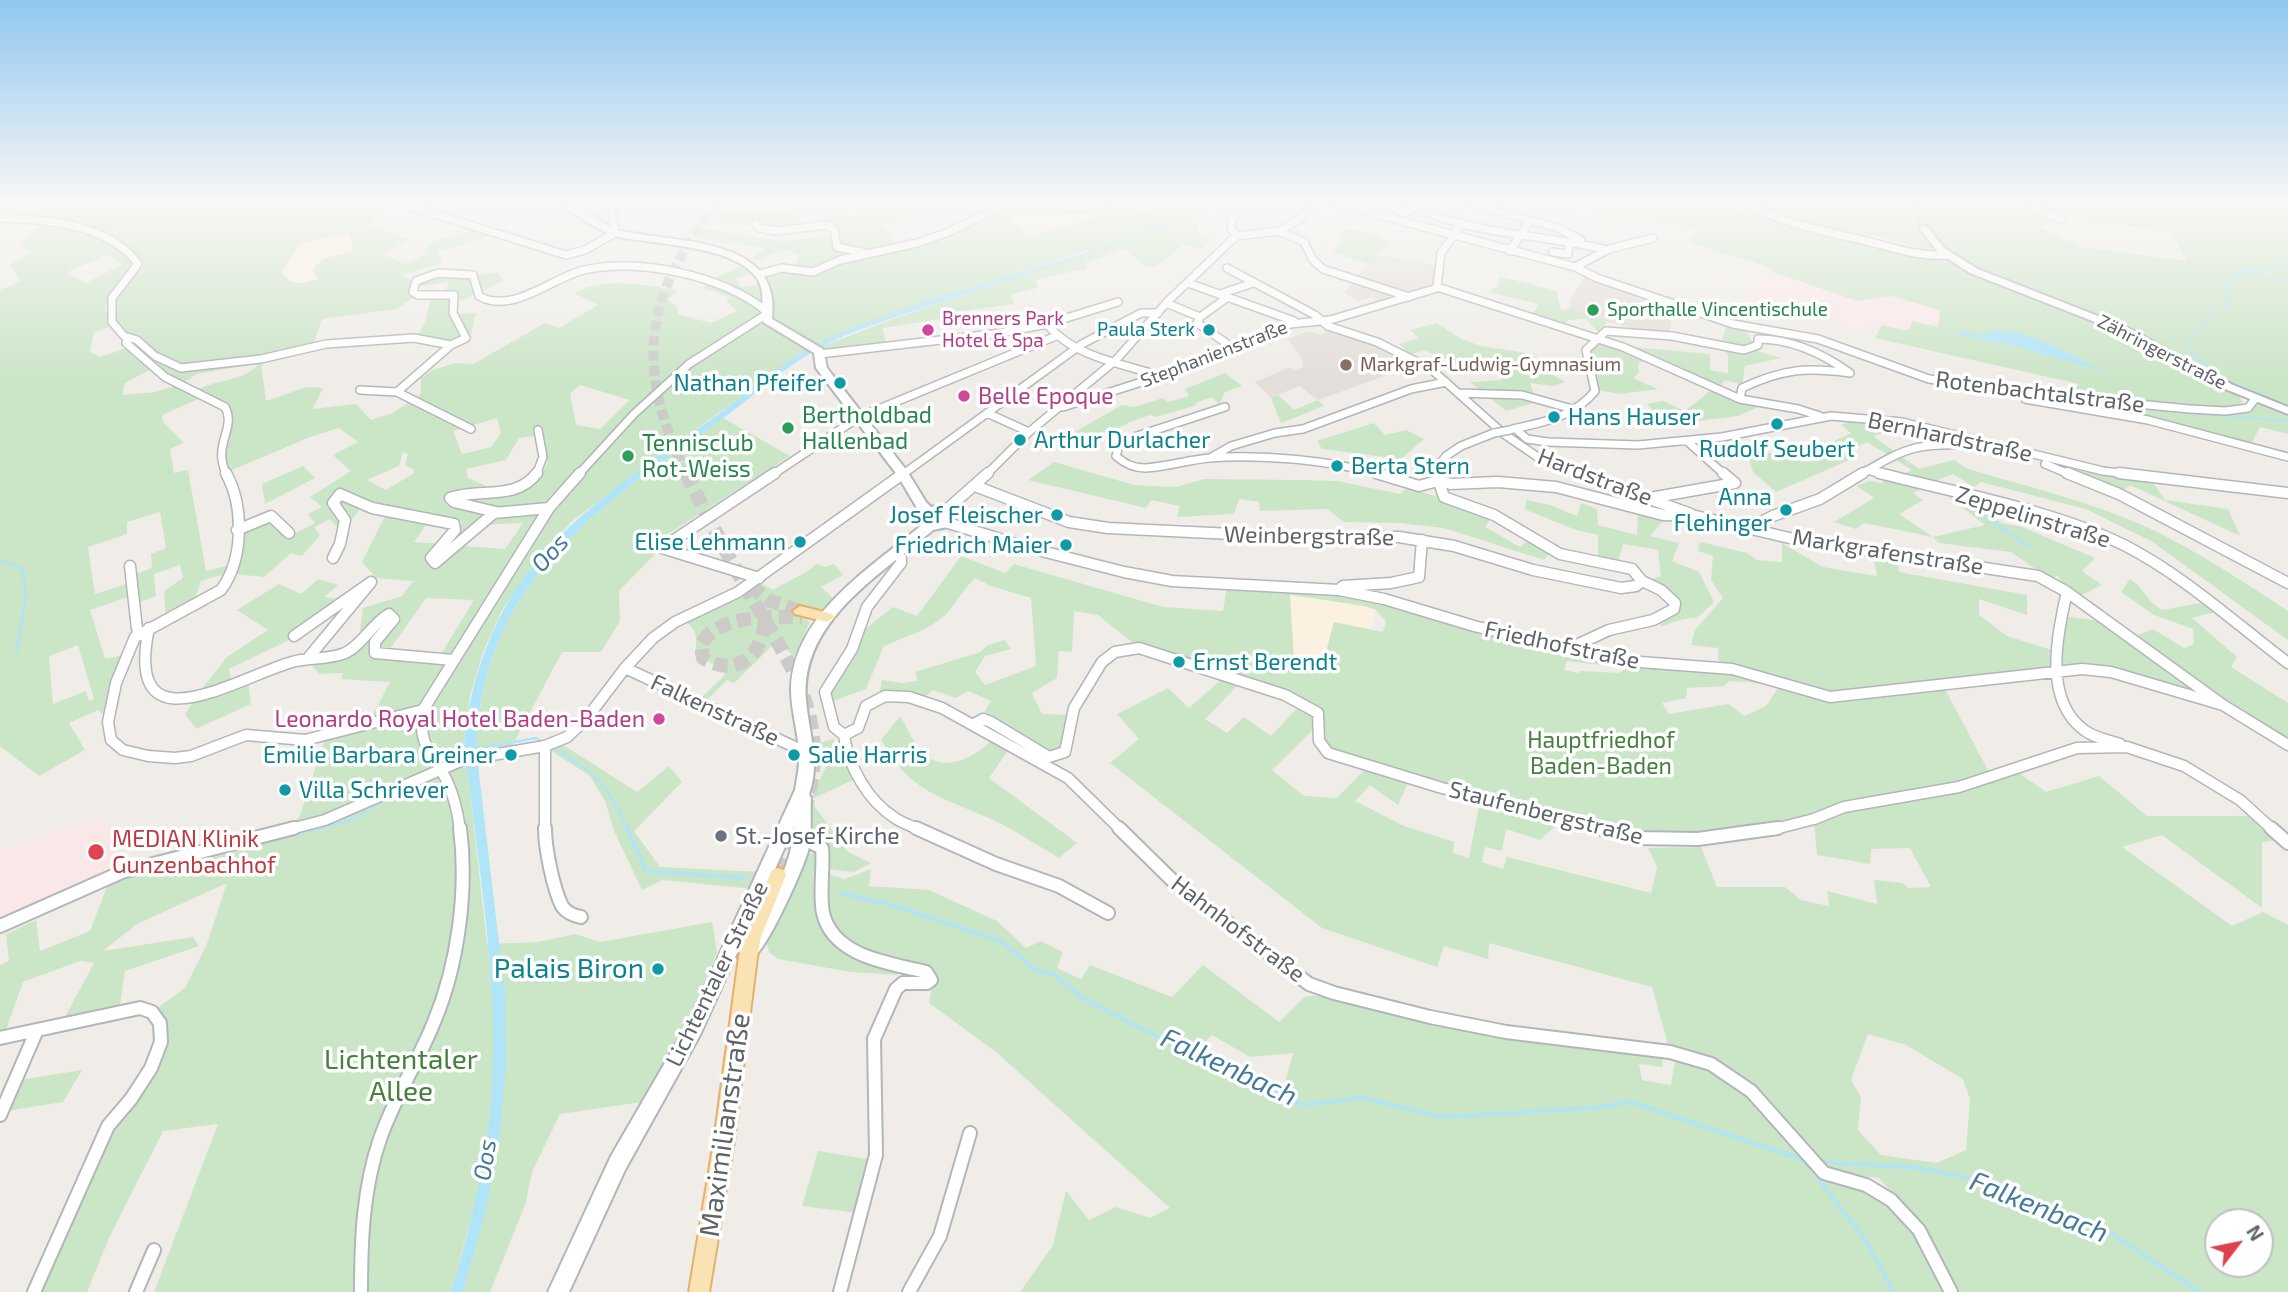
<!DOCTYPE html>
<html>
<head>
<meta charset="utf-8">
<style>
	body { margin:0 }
	#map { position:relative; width:2288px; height:1292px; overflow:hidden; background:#f0ede8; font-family:"Exo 2",sans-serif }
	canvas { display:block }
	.north { position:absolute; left:2204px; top:1208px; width:70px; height:70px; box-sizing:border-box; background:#fff; border:2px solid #bfc1c2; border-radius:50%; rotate:58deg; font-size:19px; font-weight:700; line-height:28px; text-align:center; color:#5f6467 }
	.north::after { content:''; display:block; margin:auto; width:24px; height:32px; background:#dc414d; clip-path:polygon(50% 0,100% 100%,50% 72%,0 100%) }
</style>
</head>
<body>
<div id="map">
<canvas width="2288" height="1292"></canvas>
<div class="north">N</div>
</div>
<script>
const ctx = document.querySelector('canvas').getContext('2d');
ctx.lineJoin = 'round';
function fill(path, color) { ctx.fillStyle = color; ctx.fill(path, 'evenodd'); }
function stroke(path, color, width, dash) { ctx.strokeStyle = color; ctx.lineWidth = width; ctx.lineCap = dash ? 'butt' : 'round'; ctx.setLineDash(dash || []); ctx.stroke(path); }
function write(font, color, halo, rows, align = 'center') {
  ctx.font = font + ' "Exo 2",sans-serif'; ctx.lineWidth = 7; ctx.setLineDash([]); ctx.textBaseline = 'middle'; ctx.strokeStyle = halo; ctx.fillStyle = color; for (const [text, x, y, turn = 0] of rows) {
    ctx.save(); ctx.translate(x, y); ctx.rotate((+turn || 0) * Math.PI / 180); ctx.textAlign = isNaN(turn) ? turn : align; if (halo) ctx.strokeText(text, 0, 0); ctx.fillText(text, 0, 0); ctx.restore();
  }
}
const commercial = new Path2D(`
	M1039 207 1086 209 1095 219 1027 237 1008 216Z
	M349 233 353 251 318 279 301 285 286 279 282 272 299 244Z
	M1290 594 1322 598 1376 610 1370 630 1334 622 1323 664 1293 659Z`);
const education = new Path2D(`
	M1376 254 1438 266 1437 287 1380 302 1373 297 1358 301 1344 293Z
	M1585 275 1648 297 1639 305 1672 317 1669 336 1607 322 1570 308 1571 299Z
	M1328 328 1380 345 1404 357 1378 370 1385 376 1318 400 1299 386 1271 398 1255 382 1290 367 1295 370 1303 367V361L1288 339 1308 331 1322 335Z`);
const medical = new Path2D(`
	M1767 271 1857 301 1891 296 1941 310 1939 327 1912 321 1910 329 1901 330 1882 325 1878 332 1742 303Z
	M98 820 107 821 123 845 122 872 0 926V851L71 825Z`);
const green = new Path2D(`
	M0 202H400L410 209 378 212 370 225 410 240 384 254 405 264 428 253 422 250 435 241 477 229 491 236 438 252 442 263 402 275 413 282 409 291 414 297 397 309 322 319 312 349 261 362 266 401 307 387 323 388 313 409 356 404 371 420 393 413 421 394V378L435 369 456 363 473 364 545 323 559 328 598 305 574 293C607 277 644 284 679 291L667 299 677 307 678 314 711 323 737 311 726 301 730 297 703 288 721 275 743 265 753 272 736 279 742 287 762 284 767 300 760 301 739 291 736 294 748 297 762 308 761 317 766 314 769 301 760 274 782 268 793 269 799 255 786 250 756 260 753 258 764 248 692 237 700 228 783 241 832 235 831 224 823 222 832 202H851L848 216 880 215 884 202C893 202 914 206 918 205 936 202 953 202 971 202L963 206 917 208 907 217 880 224 897 246 855 256 917 243 990 213 1001 218 1008 216 1027 237 1095 219 1087 210 1110 203 1124 217C1148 211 1184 194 1208 205L1167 221 1172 224 1185 219 1198 223V234L1211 238 1203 249 1183 245 1160 264 1148 268 1124 249 1085 263 1088 268 1036 280 1038 288 1011 294 1014 304 948 313 939 319 883 328 886 346 830 353 823 346 882 323 1089 252 1087 250 864 325 799 354 573 520 530 569 501 612 483 652 470 696 464 738 487 944 538 942 575 934 600 942 712 922 717 952 690 1016 642 1102 560 1114 532 1172 525 1205 490 1292H463L484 1214 472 1215 451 1292H154L218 1124 163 1131 110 1236 87 1292H34C58 1238 78 1180 106 1129 123 1099 154 1078 160 1042 163 1030 159 1022 152 1012L185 988 207 944 227 883 137 924 103 951 193 937 199 946 125 971 120 1006 65 1017 94 963 80 961 23 982 6 1030 0 1031V965L9 961 6 934 36 920 40 951 90 931 108 884 241 850 299 818 325 739 367 726 390 682 341 679 343 673 319 674 312 665 344 659 359 638 363 608 402 596 413 581 376 578 362 562 385 516 428 522 414 542 443 544 463 522 407 515 365 504 341 532 330 519 314 527 320 535 302 556 291 553 264 577 235 574 239 530 270 517 288 537 315 523 308 514 322 507 310 497 351 471 333 455 358 442 339 428 310 437 225 473 220 457 229 418 224 405 205 396 162 415 163 422 184 443 170 449 174 473 188 470 206 571 234 564 231 572 201 581 193 603 166 618 164 591 183 578 180 565 154 574 156 596 139 602 136 574 152 568 151 554 166 548 160 512 127 522V534L88 547 95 594 126 584 128 597 90 610 105 659 124 655 106 717 98 710 69 723 85 750 39 776 0 746V290L21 281 9 265 33 252 19 245 43 226C78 228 110 237 134 263L105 306 109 327 94 332 90 352 100 357 129 347 125 342 127 338C85 313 128 288 138 264 128 236 53 219 25 218 16 218 10 224 0 225ZM349 233 353 251 323 259 312 270 318 279C303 284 291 287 282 272L299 244ZM106 255 123 264 86 283 67 272ZM260 363C241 383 218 378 195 391L181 384 197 374ZM152 369 180 384 156 392 122 395 125 383ZM580 385 630 400 600 429 576 425 570 393ZM497 418 501 433 491 447 462 454 453 431ZM543 435 548 463 535 483 505 494 458 498 478 505 474 509 449 503 445 495 488 494 493 489 468 478 466 469 506 460 519 438ZM403 452 408 454 405 465 413 469 414 473 386 490 367 480 399 466ZM523 523 505 549 463 546 482 525ZM426 598 474 600 438 659H383ZM78 645 94 699 89 701 86 691 53 704 49 656Z
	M797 202H805L798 225 766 229 716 219 728 210 787 212Z
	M1552 202H1740L1742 203 1732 208 1746 216 1756 211 1787 224 1843 241 1852 240 1913 256 1950 261 2005 286 2107 325 2237 393 2243 402 2234 406 2204 408C2225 415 2240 415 2259 403L2288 413V434L2260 427 2251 444 2157 420 2066 403 2055 394 2036 391 2040 388 2072 393 2079 384 1875 338 1882 325 1901 330 1910 329 1912 321 1938 327 1940 310 1891 296 1857 301 1772 272 1773 268 1689 243 1697 230 1651 218 1594 215 1592 211Z
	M1747 202H2027L2055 220 2040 227 2082 247 2187 261 2171 233 2061 215 2031 202H2288V407L2217 378 2148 339 2115 323 1978 269 1958 258 1928 254 1920 248 1878 236 1863 235 1862 239 1789 221Z
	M1347 229 1383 235 1380 238 1392 242 1367 264 1332 252Z
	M497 272 504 281 458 302V314L476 313 471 335 460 336 449 343 416 337 425 323 431 297 442 295 450 282 416 287 420 280 445 274 479 275Z
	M1499 276 1557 291 1561 311 1570 308 1607 322 1599 333 1586 319 1568 320 1564 326 1531 316 1538 304 1488 292 1499 286Z
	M1437 323 1462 339 1481 346 1526 353 1559 367 1550 373 1565 382 1554 386 1530 383 1537 402 1506 411 1470 382 1502 380 1495 364 1462 365 1423 350 1410 355 1399 344 1419 338 1410 330Z
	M1726 327 1747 331 1757 351 1781 358 1745 366 1742 384 1725 380 1718 389 1681 367 1633 347 1710 354V370L1728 373V356L1721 344Z
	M1597 340 1649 359 1638 364 1639 373 1633 378 1658 389 1619 394 1598 390 1589 351Z
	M1225 373 1242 386 1225 392 1219 405 1212 397 1196 403 1195 406 1155 417 1150 415 1130 422 1109 433 1103 431 1082 450 1043 439 1050 432 1066 437 1122 405 1134 407 1163 398 1168 402 1189 396 1185 389Z
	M1710 391 1760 406 1738 416 1665 425 1647 404 1663 401 1685 411Z
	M1278 395 1294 410 1318 400 1324 406 1281 423 1271 398Z
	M723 418 790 456 646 548 657 552 619 591 620 621 601 652H562L509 752 477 757C475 586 599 507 723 418Z
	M1852 421 1895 424 1898 429 1873 436 1919 469 1954 460 1968 469C2029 487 2093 502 2151 529 2199 552 2244 582 2288 611V640L2151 541 2086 509 1981 482 1974 487 1953 474 1937 480 2002 523 2022 527 2095 558 2082 571 2102 585 2078 597 2064 586 2058 576 2050 579 2011 552 1939 543 1933 537 1864 523 1856 529 1834 522 1874 498 1857 486 1869 481 1881 483 1887 480 1923 488 1913 493 1923 500 1899 514 1933 537 1985 525 1933 485 1899 476 1912 470 1867 442 1847 451 1856 457 1776 492 1753 472 1749 458 1778 451C1792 463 1804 463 1821 460L1814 451 1851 433 1841 425Z
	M1374 423 1385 435 1406 430 1424 439 1401 459 1322 449 1317 441Z
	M2046 461 2086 472 2152 481 2165 500 2228 509 2240 536 2130 485 2121 492 2083 474Z
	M1054 462 1134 485 1176 487 1204 479 1301 480 1338 481 1400 494 1406 488 1435 496 1491 518 1485 527 1520 547 1528 540 1549 553 1544 560 1444 528 1399 523 1344 522 1327 509 1260 511 1259 502 1239 499 1234 514 1177 517 1180 506 1151 500 1146 508 1028 480Z
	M303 466 315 478 265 504 262 484Z
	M1527 500 1550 505 1577 516 1581 503 1597 509 1598 525 1637 535 1638 511 1666 518 1650 536 1679 543 1672 561 1699 572 1714 602 1697 618 1683 619 1662 626 1655 621 1676 610 1650 580 1661 576 1658 550 1623 544 1618 562 1598 558V535L1576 530 1524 509Z
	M1700 542 1747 553 1757 560 1782 562V543L1823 567 1877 576 1873 554 1897 558 1899 572 2027 595V615L1979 599V615L2007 636 2058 652 2062 616 2108 622 2223 705 2093 670 1830 697 1759 678 1758 683 1729 681 1724 686 1687 688 1686 698 1662 703 1669 714 1729 704 1744 716 1766 706 1780 685 1838 703 1944 687 1991 776 2013 769 2046 792 2099 776 2147 816H2249L2278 840 2262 842V908L2162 835 2122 847 2232 926 2263 912 2288 925V1292H1020L1053 1245 1066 1191 1089 1220 1116 1207 1150 1218 1170 1208 996 1052 929 1003 933 979 902 964 897 975 851 972 778 959 769 952 765 939 805 853 817 854 825 873 845 879 871 869 869 886 929 890 997 921 1026 948 1041 941 1063 952 1057 968 1081 979 1090 965 1172 997 1203 965 1279 1022 1304 997 1334 993 1430 1017 1661 1051 1663 1067 1639 1064 1642 1080 1671 1085 1675 1059 1670 1052 1652 987 1489 943 1488 959 1444 946 1437 967 1322 928 1110 763 1139 739 1117 714 1168 688 1189 708 1222 679 1238 685 1205 719 1227 733 1244 717 1271 736 1301 704 1139 648 1098 615 1074 611 1072 652 1059 651 1057 678 1032 693 1042 714 1070 715 1068 746 1056 756 982 716 991 701 968 691 956 698 933 690 924 698 879 695 882 680 903 683 918 681 915 672 981 652 986 646 1005 640 1011 649 985 656 975 672 985 685 1036 666 1031 598 991 586 975 578C963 590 958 600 948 612 933 629 904 637 884 646L866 689 831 702 829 692 864 630 893 607 917 616 961 556 1005 573 1014 564 1163 607 1223 611 1227 586 1338 589 1614 660 1609 666 1567 661 1564 670 1578 673 1581 671 1618 673 1637 664H1719L1718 648 1691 645 1695 630 1723 598 1711 580 1713 556 1698 551ZM1290 595 1365 606 1376 610 1386 622 1383 632 1334 622 1323 663 1294 659ZM1318 725 1328 753 1367 767 1337 798 1304 796 1272 770ZM1410 778 1637 838 1766 831 1814 820 1817 855 1870 864 1871 849 1910 848 1931 887 1908 888 1902 883 1874 880 1877 904 1827 891 1829 906 1801 900 1785 887H1717L1701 847 1648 848 1657 867 1651 893 1507 857 1503 869 1482 862 1485 847 1502 851 1506 829 1540 840 1557 825 1556 821 1480 801 1469 858 1453 853 1454 842 1404 826 1355 801 1370 785 1398 805ZM1868 1034 1906 1045 1963 1079 1970 1099 1966 1150 1937 1163 1881 1155 1858 1130 1861 1097 1851 1080ZM1212 1035 1250 1057 1293 1053 1282 1094 1194 1053ZM1842 1174 1879 1178 1926 1232 1871 1191 1833 1184ZM2218 1222H2260V1264H2218Z
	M817 564 825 567 834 564 843 575 821 587 834 599 823 609H801L798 615 810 622 795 656 781 646 771 647 734 683 727 680 706 701 701 698 724 676 725 669 695 656C697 638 698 631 684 620L760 583 773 590C789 580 803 576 817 564Z
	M318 579 338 585 324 597 341 599 289 640 229 669 231 681 197 695 227 657 268 630 237 610 279 584 301 594Z
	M2130 579C2145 588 2145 600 2162 610L2201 603 2214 612 2192 618 2237 657 2231 667 2288 703V738L2191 677 2133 637 2153 629 2184 648 2194 644 2193 629 2154 615 2121 592Z
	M248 681 251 704 196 729 185 714 193 702Z
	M900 716C907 727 914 746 924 754 946 774 976 756 993 739L1010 748 989 778 1077 843 1059 858C1040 847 1022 835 1003 825 949 797 914 799 881 740Z
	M833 739 853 780 810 800 848 852 871 863 854 872 827 869 823 844 804 836 810 800 826 767 816 744Z
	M560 743 637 792 669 766 682 782 634 831 660 867 762 872 754 889 663 880 642 890 614 831 606 803 590 776 550 750Z
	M82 1070 63 1102 7 1111 20 1080Z
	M818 1151 867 1159 857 1213 802 1206Z`);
const water = new Path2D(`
	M1215 202H1226C1133 244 1033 271 936 304 901 316 864 326 831 342 789 362 757 394 719 421 596 509 475 588 477 757L505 994 506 1064 500 1130 485 1213 463 1292H451C473 1220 491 1142 493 1067 496 957 475 847 464 738 488 567 579 513 709 421 750 392 785 358 831 337 955 283 1093 261 1215 202Z
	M1958 331 1979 335 1997 331 2019 333 2048 343 2104 372 2013 345 1957 335Z`);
const streamFar2 = new Path2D(`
	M2238 275H2261L2288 285
	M2224 308 2230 305 2227 294 2232 276 2243 271 2279 269 2278 265 2288 262
	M2187 344 2212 312 2218 310
	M2188 349 2220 378 2288 406
	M2175 412 2288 421`);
const streamFar1 = new Path2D(`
	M1987 518 2030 547
	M0 560 23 569 26 597 16 653
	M476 749 536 738 541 741
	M559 752C600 776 608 786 628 830
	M312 830 348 821 390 797`);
const stream = new Path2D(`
	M627 828 646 871 745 878
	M238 848 319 828
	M841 893 899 907 1001 941 1035 970 1055 975 1081 997 1146 1031 1303 1105 1362 1098 1442 1117 1592 1108 1631 1102 1806 1161
	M1803 1161 1810 1168
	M1822 1162 1918 1168 1990 1182 2101 1227 2200 1292
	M1819 1180 1866 1241 1894 1292`);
const secondaryTunnel = new Path2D(`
	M1913 202 1924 228`);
const primaryTunnelFar2 = new Path2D(`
	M687 475C634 368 643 294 719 202`);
const primaryTunnelFar1 = new Path2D(`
	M686 473C706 513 726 553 748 591 798 678 837 727 798 830
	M750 586 770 601 800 611
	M765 622C761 657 736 678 703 658L701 644C719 614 770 617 802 617`);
const primaryTunnel = new Path2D(`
	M778 875 798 828`);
const streetFar2 = new Path2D(`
	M404 202 412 207 566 255 585 250 615 233 611 202
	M1330 202 1575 267 1597 278 1733 324 1818 339 1929 379 2032 394 2190 409 2225 411 2248 408 2255 399
	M1410 202C1453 234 1553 235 1607 250
	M1466 202 1558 228 1581 240
	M1743 202C1783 224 1823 231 1867 241 1894 248 1919 257 1947 255
	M2027 202 2037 210 2062 219
	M1386 203 1405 213 1416 207
	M0 218C45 219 110 224 138 264L112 298V322L124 336 137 340 155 356 181 368 261 359 326 344 414 338 451 345 466 338 453 313 454 295H418L413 292 416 281 438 273 473 275 479 296C512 315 551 278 584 270 637 257 726 276 767 312
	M756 223 759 228 776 231 827 225 834 229 837 247 862 252
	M1279 231 1304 242 1313 260 1323 269 1409 297
	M1236 236 1231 227 1233 216 1253 202
	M1510 251 1530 221
	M1553 252 1568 254 1570 241
	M1575 267 1609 249 1653 238
	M1227 268 1315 315 1328 326 1377 342 1431 369 1504 434 1542 460 1583 475
	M760 274 782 268 813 272 840 260 917 243 946 233 990 212 1012 206 1086 208 1109 202
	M1188 283 1294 321
	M1437 287 1623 347 1740 399 1798 409 1820 416
	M1220 294 1253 283
	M1166 303 1200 317
	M1200 317 1197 323 1226 343
	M1200 317 1228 297
	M1047 324C1073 357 1123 364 1161 376
	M128 338 126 343 165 377 225 407C237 429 211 445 227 475
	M820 354 1001 333 1047 324 1118 302
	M360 390 397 392 471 429
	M397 392 451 345
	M1458 393 1522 395 1576 410
	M1740 399 1742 388C1783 369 1805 367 1850 373 1822 353 1792 339 1758 339
	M2025 399 2148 420 2288 457
	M1063 407 1195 365 1290 324 1330 320 1434 289 1437 287 1441 253 1462 223
	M1225 407 1128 439 1119 446 1116 456C1125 464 1133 468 1145 468 1166 467 1188 460 1209 458 1262 454 1331 460 1381 475
	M987 413 1029 432
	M1513 429C1544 422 1574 417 1595 391L1586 350 1606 331 1672 336 1744 350 1758 345V339
	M1516 429 1527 439 1548 442 1638 445 1722 437 1831 416 1902 422 2103 471 2134 475
	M1688 442 1725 475
	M1210 458 1231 446 1275 433 1303 429 1411 389 1446 382
	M2045 464 2071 475
	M1867 470 1886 475
	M536 475 543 457 538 430
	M578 475 634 414 689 364 767 314
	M772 475 859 417 1056 336
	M902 475 1082 344 1141 313H1158
	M986 475 1029 432 1116 360 1168 301 1236 236 1279 231 1297 221 1309 208 1323 202
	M1437 475 1435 470 1446 456 1461 446 1494 433
	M1860 475C1911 444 1918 444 1977 445`);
const streetFar1 = new Path2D(`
	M226 473C244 506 244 559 221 590L135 637 116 683 108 722 111 740 123 750 148 756 175 758 191 756 246 735 305 740 423 710
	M1376 473 1419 486 1441 480
	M1436 473 1444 497 1494 515 1560 554 1632 569 1642 581 1661 590 1675 603 1674 609 1653 620 1609 630 1568 649
	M1578 473 1691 514
	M1879 473C1957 493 2052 510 2124 545 2183 575 2235 623 2288 663
	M2067 473 2119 494 2288 583
	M2119 473 2288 493
	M1441 480 1450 484 1498 482 1556 487 1663 515 1696 516 1798 540 2038 576 2067 592 2223 705 2288 745
	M975 486 1069 522 1108 528 1294 537H1399L1454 546 1533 570 1621 588 1636 586 1642 581
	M1650 498 1735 483 1723 473
	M496 512 454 502 450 498C479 487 515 502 537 473
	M944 512 988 473
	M945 522 1026 547 1124 572 1172 581 1339 590 1384 599 1474 626 1614 660 1732 669 1830 697 2082 669 2111 672 2223 705
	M1750 528 1773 516 1820 499 1863 473
	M237 530 271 516 289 533
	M662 548 775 473
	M662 548 759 578
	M896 554 901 558V563L867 607 852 649 825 692 834 727 844 735 858 728 866 706 885 696 909 697 942 708 1068 778 1121 830
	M333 558 340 544 345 520 333 503 340 494 372 508 454 524 455 530 431 558 435 563 494 513 549 508
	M130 566 137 629 140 632
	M1340 589 1343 586 1391 583 1419 577 1422 540
	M2067 592C2057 634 2043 700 2084 730 2094 738 2108 740 2120 744
	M149 628C123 752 236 678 292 662 308 657 329 660 345 653 360 647 373 623 389 614L394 619 375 642V653L453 660
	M294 636 371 582 309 657
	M625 668 799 749H806
	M974 724 983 719 991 722 1049 757 1065 752 1074 708 1102 662 1115 652 1139 648 1285 695 1318 713 1319 741 1328 753 1442 788 1605 830
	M844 735C848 766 868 801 895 818 902 823 912 826 920 830
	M545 746V830
	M287 830 325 820 463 760 545 746 567 737 587 718 625 668 653 638 675 622 738 592 904 473
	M460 830C458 813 454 796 447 781 433 753 417 745 423 710L549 508 580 473
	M1771 830 1814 819 1844 807 1959 787 2077 748 2127 747 2184 766 2240 800 2273 830`);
const street = new Path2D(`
	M545 828C545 848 553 888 562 906 566 912 574 916 581 917
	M916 828 996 864 1059 886 1108 913
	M1119 828 1175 883 1309 984 1334 993 1430 1017 1506 1032 1670 1052 1711 1064 1751 1091 1824 1173 1866 1185 1891 1200 1919 1230 1951 1292
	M1598 828 1637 838 1698 839 1778 828
	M2271 828 2288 843
	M782 837 802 838 822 848C824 869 819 892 823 913 833 957 890 963 926 972L931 980 927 983H903L896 989 874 1039 876 1155 840 1292
	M0 926 122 872 294 828
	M0 1038 140 1008 152 1012 160 1023 161 1042 151 1068 131 1099 108 1126 34 1292
	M0 1115 37 1030
	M136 1292 154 1250
	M361 1292C361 1240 363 1188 380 1139 394 1098 418 1062 434 1022 458 965 468 890 460 828
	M909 1292 940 1236 970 1133`);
const secondary = new Path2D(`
	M559 202C583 200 599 226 621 231 675 243 783 236 772 319L823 349 827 368 907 471 926 502 931 507 938 506 946 508 952 518 947 527 933 530C882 574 800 621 806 699 808 730 821 763 809 794L811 798C810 814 812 832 809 847 806 864 766 952 753 957L747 954 744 949C762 910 792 872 794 827L700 1035 625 1170 569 1292H548L611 1156 688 1023 795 790C797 778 800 765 799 753 798 731 791 711 791 689 793 613 873 567 924 523L923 514 917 508 898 476 816 368 814 353 763 322C760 310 766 293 758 280 737 244 651 245 615 236 601 232 570 212 559 202ZM937 514 939 518 937 522 935 518Z
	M1921 226H1927L1944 248 1978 269 2126 327 2233 385 2288 407V414L2225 389 2118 331 1970 273 1938 252 1919 228Z`);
const primary = new Path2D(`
	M800 606 832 614 834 617 827 622 795 614 793 611Z
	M778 868 784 870 786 875 761 937 757 957 734 1141 709 1292H689L714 1141 739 957 743 937 772 870Z`);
const streetBridge = new Path2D(`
	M1494 433 1510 430`);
const markers = [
	[1593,310,7,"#2e9e5b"],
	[928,330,7,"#d1479c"],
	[1209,330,7,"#0f9aa8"],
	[1346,365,7,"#8d6e63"],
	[840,383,7,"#0f9aa8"],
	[964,396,7,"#d1479c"],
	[1554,417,7,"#0f9aa8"],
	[1777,424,7,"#0f9aa8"],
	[788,428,7,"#2e9e5b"],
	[1020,440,7,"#0f9aa8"],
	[628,456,7,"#2e9e5b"],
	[1337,466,7,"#0f9aa8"],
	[1786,510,7,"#0f9aa8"],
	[1057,515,7,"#0f9aa8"],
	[800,542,7,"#0f9aa8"],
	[1066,545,7,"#0f9aa8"],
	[1179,662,7,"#0f9aa8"],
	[659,719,7,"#d1479c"],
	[511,755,7,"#0f9aa8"],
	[794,755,7,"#0f9aa8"],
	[285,790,7,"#0f9aa8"],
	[721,836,7,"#6b7280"],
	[96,852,9,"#e0444e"],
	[658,969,7,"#0f9aa8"]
];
const farLeisurenames = [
	["Sporthalle Vincentischule",1607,310]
];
const farHotelnames = [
	["Brenners Park",942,319],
	["Hotel & Spa",942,341]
];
const farCulturenames = [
	["Paula Sterk",1195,330]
];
const farStreetnames = [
	["Zähringerstraße",2162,352,27],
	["Stephanienstraße",1214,354,-21]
];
const farEducationnames = [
	["Markgraf-Ludwig-Gymnasium",1360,365]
];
const cultureNames = [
	["Nathan Pfeifer",826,383],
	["Hans Hauser",1568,417,"left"],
	["Arthur Durlacher",1034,440,"left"],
	["Rudolf Seubert",1777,449,"center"],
	["Berta Stern",1351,466,"left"],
	["Anna",1772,497],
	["Flehinger",1772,523],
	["Josef Fleischer",1043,515],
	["Elise Lehmann",786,542],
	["Friedrich Maier",1052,545],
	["Ernst Berendt",1193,662,"left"],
	["Emilie Barbara Greiner",497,755],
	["Salie Harris",808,755,"left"],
	["Villa Schriever",299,790,"left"]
];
const streetNames = [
	["Rotenbachtalstraße",2040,392,7],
	["Bernhardstraße",1950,437,12],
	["Hardstraße",1595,477,21],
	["Zeppelinstraße",2033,517,17],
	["Weinbergstraße",1309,536,1],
	["Markgrafenstraße",1888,552,9],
	["Friedhofstraße",1562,645,12],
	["Falkenstraße",715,710,25],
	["Staufenbergstraße",1546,813,14],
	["Hahnhofstraße",1238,929,37],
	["Lichtentaler Straße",717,974,-64]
];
const hotelNames = [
	["Belle Epoque",978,396],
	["Leonardo Royal Hotel Baden-Baden",645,719,"right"]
];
const leisureNames = [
	["Bertholdbad",802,415],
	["Hallenbad",802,441],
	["Tennisclub",642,443],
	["Rot-Weiss",642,469]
];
const parkNames = [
	["Hauptfriedhof",1601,740],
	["Baden-Baden",1601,766]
];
const worshipNames = [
	["St.-Josef-Kirche",735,836]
];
const healthNames = [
	["MEDIAN Klinik",112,839],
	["Gunzenbachhof",112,865]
];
const waterNames = [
	["Oos",550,553,-48],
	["Oos",485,1160,-81]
];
const nearCulturenames = [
	["Palais Biron",644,969]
];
const nearParknames = [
	["Lichtentaler",401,1060],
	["Allee",401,1092]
];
const nearWaternames = [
	["Falkenbach",1229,1067,25],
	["Falkenbach",2039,1207,22]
];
const nearStreetnames = [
	["Maximilianstraße",725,1125,-82]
];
fill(commercial, '#fcf1e1');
fill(education, '#e3ded9');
fill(medical, '#fae7e8');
fill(green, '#cbe5c7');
fill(water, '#afe4f9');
stroke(streamFar2, '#afe4f9', 2);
stroke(streamFar1, '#afe4f9', 2.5);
stroke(stream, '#afe4f9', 3.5);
stroke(secondaryTunnel, '#cccbc8', 10, [10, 5]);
stroke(primaryTunnelFar2, '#cccbc8', 10, [10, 5]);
stroke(primaryTunnelFar1, '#cccbc8', 14, [14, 7]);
stroke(primaryTunnel, '#cccbc8', 18, [18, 9]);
stroke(streetFar2, '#b3b6b9', 10);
stroke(streetFar1, '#b3b6b9', 13);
stroke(street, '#b3b6b9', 16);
stroke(secondary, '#b2b6b9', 4);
stroke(primary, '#e7b06a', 4);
stroke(streetFar2, '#fff', 7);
stroke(streetFar1, '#fff', 10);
stroke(street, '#fff', 12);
fill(secondary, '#fff');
fill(primary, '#f9e3b4');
stroke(streetBridge, '#b3b6b9', 10, []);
stroke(streetBridge, '#fff', 7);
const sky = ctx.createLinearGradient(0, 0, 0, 382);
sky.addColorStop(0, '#91c7ef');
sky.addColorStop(0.53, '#f8f7f5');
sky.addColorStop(1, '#f8f7f500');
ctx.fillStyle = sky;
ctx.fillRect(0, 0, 2288, 382);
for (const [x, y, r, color] of markers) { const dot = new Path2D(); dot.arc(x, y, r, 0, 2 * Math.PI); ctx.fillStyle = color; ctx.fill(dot); stroke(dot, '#fff', 2.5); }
write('19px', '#27864d', '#fff', farLeisurenames, 'left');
write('19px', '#b23c85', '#fff', farHotelnames, 'left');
write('19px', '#0d838f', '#fff', farCulturenames, 'right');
write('19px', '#5f6467', '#fff', farStreetnames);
write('19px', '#785e54', '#fff', farEducationnames, 'left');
write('23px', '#0d838f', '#fff', cultureNames, 'right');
write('23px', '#5f6467', '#fff', streetNames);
write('23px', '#b23c85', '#fff', hotelNames, 'left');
write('23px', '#27864d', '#fff', leisureNames, 'left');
write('23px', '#43813c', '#fff', parkNames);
write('23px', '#5b616d', '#fff', worshipNames, 'left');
write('23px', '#be3a42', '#fff', healthNames, 'left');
write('italic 24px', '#457b9a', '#fff', waterNames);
write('28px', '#0d838f', '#fff', nearCulturenames, 'right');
write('28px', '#43813c', '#fff', nearParknames);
write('italic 28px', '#457b9a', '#fff', nearWaternames);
write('28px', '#5f6467', '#fff', nearStreetnames);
</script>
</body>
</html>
